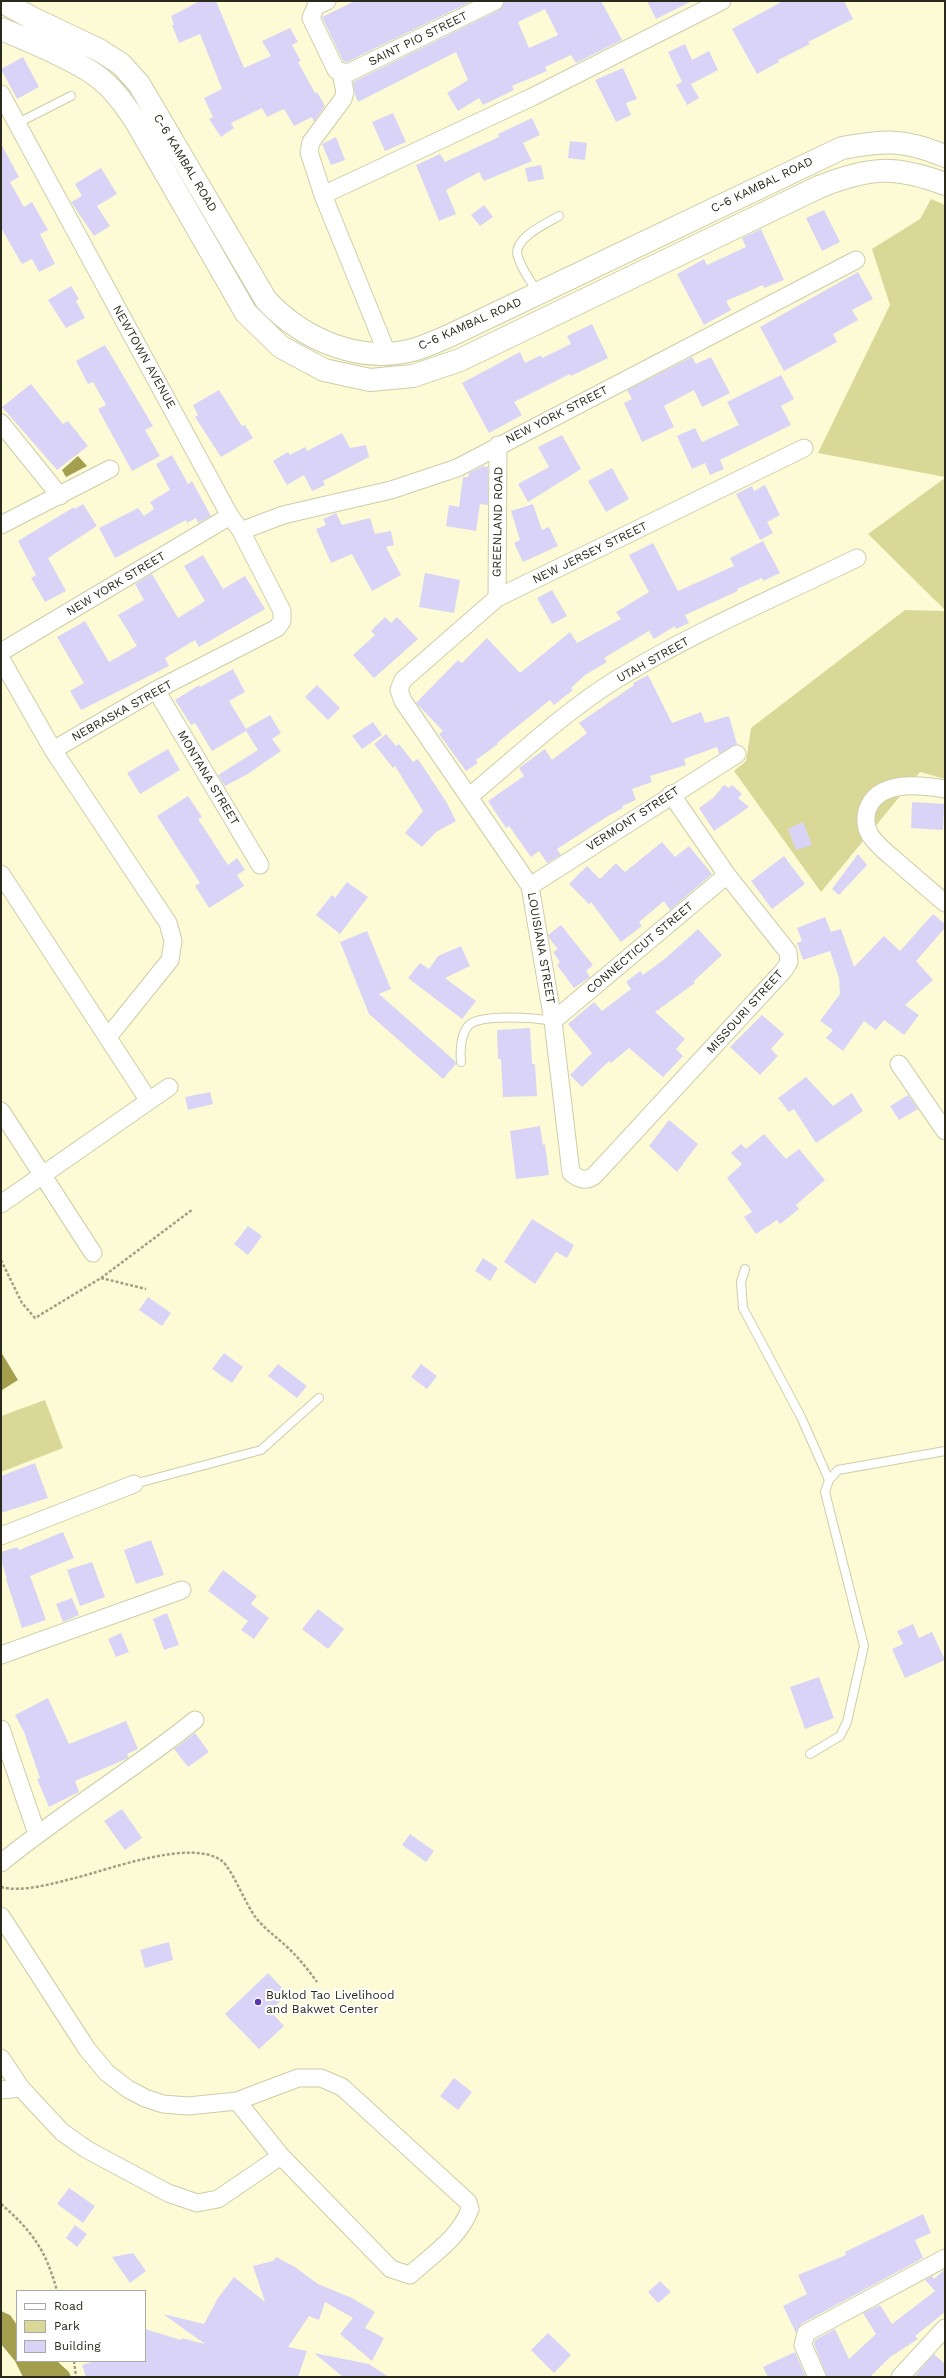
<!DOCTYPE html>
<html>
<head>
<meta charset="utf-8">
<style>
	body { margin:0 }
	#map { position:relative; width:946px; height:2378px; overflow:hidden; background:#fcfbd5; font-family:"Work Sans",sans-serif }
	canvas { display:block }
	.frame { position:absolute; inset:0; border:2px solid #2a2a1c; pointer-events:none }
	.legend { position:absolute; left:16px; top:2290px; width:130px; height:72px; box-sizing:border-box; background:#fff; border:1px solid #aaaaa4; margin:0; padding:5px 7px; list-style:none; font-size:12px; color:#2a2a1c }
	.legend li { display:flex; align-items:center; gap:8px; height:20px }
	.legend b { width:20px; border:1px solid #aaaaa4 }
</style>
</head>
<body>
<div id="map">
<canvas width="946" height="2378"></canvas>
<div class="frame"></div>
<ul class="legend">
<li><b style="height:5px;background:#fff"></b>Road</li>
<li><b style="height:11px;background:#dad897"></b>Park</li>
<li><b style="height:11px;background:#d9d4f7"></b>Building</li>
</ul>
</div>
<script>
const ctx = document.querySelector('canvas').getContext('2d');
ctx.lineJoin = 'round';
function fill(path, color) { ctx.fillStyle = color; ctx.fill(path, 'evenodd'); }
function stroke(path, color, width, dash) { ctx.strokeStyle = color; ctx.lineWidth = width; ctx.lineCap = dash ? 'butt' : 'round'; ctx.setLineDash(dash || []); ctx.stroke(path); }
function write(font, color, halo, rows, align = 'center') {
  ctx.font = font + ' "Work Sans",sans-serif'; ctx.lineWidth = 4; ctx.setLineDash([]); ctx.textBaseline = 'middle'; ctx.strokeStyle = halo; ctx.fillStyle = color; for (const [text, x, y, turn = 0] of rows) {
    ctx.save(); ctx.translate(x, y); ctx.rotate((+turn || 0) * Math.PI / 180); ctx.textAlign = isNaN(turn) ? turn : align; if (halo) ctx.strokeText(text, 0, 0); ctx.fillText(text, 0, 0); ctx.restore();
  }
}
const green = new Path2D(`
	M931 199 945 205V477L818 453 890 305 872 249 920 219Z
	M945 478V610L868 534Z
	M905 610 945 611V779L920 772 821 892 734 771 746 761 751 728Z
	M45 1400 63 1448 1 1472V1416Z`);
const water = new Path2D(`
	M78 456 87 466 66 477 62 470Z
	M1 1352 18 1380 2 1390 1 1388Z
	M1 2311 10 2315 17 2325V2361H57L69 2372 71 2377H23L15 2361 1 2344Z`);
const building = new Path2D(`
	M200 1H216L244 68 271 56 262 41 290 28 298 42 292 45 301 61 298 62 315 93 317 92 325 106 314 122 312 117 294 126 284 109 267 117 262 108 231 123 234 128 221 137 209 119 213 117 204 98 222 89 200 34 179 43 172 25H174L171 16Z
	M355 1H472L347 62 343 61 322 17Z
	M505 1H601L622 40 576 63 571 55 545 67 547 71 512 86 514 90 483 105 479 98 458 111 447 93 468 80 456 52 358 102 355 95 353 82 499 10ZM545 9 558 35 529 48 518 22Z
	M647 1H692L656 19Z
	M783 1H844L853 19 808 42 810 44 778 60 779 62 757 74 732 29Z
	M685 44 692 60 709 51 718 70 691 84 699 98 687 105 676 85 682 82 668 52Z
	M23 57 39 87 17 99 1 69Z
	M623 68 637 99 626 103 631 115 616 122 595 80Z
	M393 113 406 142 385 151 372 122Z
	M532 118 540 135 523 143 532 161 484 181 479 172 446 190 456 214 439 221 416 165 440 154 445 162 499 137 498 134Z
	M336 137 345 160 331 165 322 144Z
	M570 141 587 143 585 160 568 158Z
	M1 144 19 177 10 182 24 207 32 202 48 230 40 234 55 264 39 272 32 259 22 264 1 228Z
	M541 165 544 179 528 182 525 168Z
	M101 168 117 194 97 206 110 226 94 236 71 202 82 196 75 184Z
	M484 205 493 217 480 226 471 215Z
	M824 210 840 242 822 251 806 218Z
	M761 229 784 280 764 288 763 285 726 301 731 310 704 325 677 274 704 259 707 265 746 247 742 238Z
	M858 272 873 299 852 310 858 320 833 334 837 342 784 371 760 327Z
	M71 286 79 299 76 301 85 318 66 328 48 300Z
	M592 324 608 358 571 376 570 374 514 402 522 415 489 433 462 383 520 352 525 363 541 355 542 358 571 344 567 336Z
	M105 345 153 426 145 430 160 456 132 471 98 409 106 405 93 382 88 384 76 361Z
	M692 357 696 364 711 357 730 393 702 407 694 390 664 406 674 427 642 442 624 403 632 399 627 390Z
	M781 375 794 399 781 406 791 425 720 460 724 469 710 475 705 463 692 469 677 436 695 428 702 442 739 425 727 402Z
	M31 384 63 424 68 421 88 446 57 470 2 407Z
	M219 390 242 426 245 425 253 438 221 457 195 417 198 415 193 405Z
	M342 433 350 448 366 445 369 457 323 481 325 485 312 491 304 475 287 485 273 461 288 452 290 455 305 447 307 451Z
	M562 435 581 469 528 502 518 484 549 467 538 447Z
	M172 455 188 484 192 481 211 516 198 523 196 518 187 523 186 520 115 558 99 528 138 508 144 516 154 509 150 502 170 490 156 464Z
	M483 466 488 467V505L480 504 476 531 446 526 449 505 459 507 463 477H468L469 473Z
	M612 468 629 499 606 512 588 481Z
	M765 485 780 515 767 522 773 533 760 540 736 494 752 486 754 491Z
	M83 504 97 526 48 558 66 591 45 602 31 578 36 575 18 541 74 507 75 509Z
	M533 504 542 530 549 527 558 546 523 562 514 543 520 540 511 511Z
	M336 513 342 525 370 518 375 534 391 531 394 545 386 547 401 575 372 591 352 554 331 563 316 529 326 525 323 519Z
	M763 541 780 573 763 581 762 578 737 589 738 591 685 615 689 623 676 629 675 626 654 639 649 631 604 658 607 662 585 675 571 688 573 690 554 705 550 700 497 743 498 744 476 760 478 763 466 771 439 734 443 731 416 703 458 660 462 663 487 638 520 673 570 632 577 643 621 619 616 612 649 592 629 555 653 543 678 591 734 566 730 558Z
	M203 555 223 589 245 576 265 609 199 647 195 640 165 658 169 666 81 710 70 691 84 683 57 637 85 621 109 662 137 646 118 615 144 600 135 584 152 574 178 618 205 601 184 566Z
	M425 573 460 580 454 613 419 607Z
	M552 590 567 616 552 624 537 598Z
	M385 617 391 623 397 617 418 639 374 678 353 655 375 635 371 631Z
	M233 669 245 692 229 701 246 729 270 715 281 733 272 739 281 751 246 775 225 786 218 775 258 750 246 731 212 751 195 723 191 725 175 700 199 685 200 687Z
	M648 675 672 723 701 712 705 723 729 716 737 744 719 754 717 747 684 759 686 765 650 776 652 782 632 789 636 800 622 806 623 808 608 816 557 849 561 855 547 863 539 851 531 857 509 826 506 828 488 801 524 776 519 768 545 749 552 760 587 733 579 723 634 685 633 683Z
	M317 685 340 708 328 720 305 697Z
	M373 722 382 735 362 749 352 736Z
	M386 734 396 746 399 744 413 762 418 759 447 803 456 821 436 832 422 847 405 833 423 811 395 766 393 768 374 744Z
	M168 749 180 770 140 794 127 773Z
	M724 785 729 788 732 785 742 794 738 798 749 807 714 831 699 808 713 798Z
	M188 796 202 817 198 819 228 865 237 858 245 870 237 875 244 886 209 908 195 886 200 883 157 816Z
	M912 802 944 804 943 830 911 828Z
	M803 822 812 845 796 850 788 829Z
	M662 842 675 857 689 846 712 874 670 910 664 901 639 922 642 926 621 942 591 902 589 904 569 884 587 866 600 879 616 863 625 872Z
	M858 854 867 865 839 895 832 889Z
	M784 856 805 884 772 909 751 881Z
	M347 882 368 897 340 934 316 915 332 895 335 898Z
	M933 914 945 924V928L916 961 933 980 905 1005 919 1015 904 1035 884 1020 876 1030 864 1021 843 1051 826 1038 833 1030 820 1021 840 994 839 978 830 951 803 960 797 943 802 941 797 928 825 917 831 932 841 929 854 967 884 936 900 951Z
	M561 925 593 965 586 971 590 977 574 988 557 965 560 962 553 952 558 949 549 938 548 935Z
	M698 929 722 955 694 981 695 983 655 1012 685 1039 676 1049 683 1056 663 1077 629 1048 611 1063 609 1061 582 1087 570 1075 592 1053 568 1024 594 1002 602 1011 631 989 626 982 640 971 643 975 666 958Z
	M367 931 391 989 379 994 455 1061 456 1064 443 1079 369 1014 340 942Z
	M461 946 470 966 445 978 476 1001 462 1019 408 978 420 963 429 969 438 956Z
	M762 1015 784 1034 771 1049 778 1056 760 1075 730 1047Z
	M530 1028 532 1064H535L537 1096 503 1097 501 1059H498L497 1030Z
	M806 1077 833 1106 852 1093 863 1111 816 1143 794 1109 789 1112 778 1098Z
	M210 1092 213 1104 188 1110 185 1097Z
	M908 1095 918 1109 899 1120 890 1106Z
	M669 1120 698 1144 677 1172 649 1146Z
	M540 1126 543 1145 545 1144 549 1175 516 1179 510 1131Z
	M764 1134 786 1159 799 1149 825 1180 796 1205 799 1209 780 1224 777 1220 756 1234 744 1217 752 1212 727 1178 742 1164 731 1153 741 1144 746 1149Z
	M532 1219 574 1245 567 1258 556 1252 535 1284 504 1262Z
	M248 1226 262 1236 248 1255 234 1244Z
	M483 1258 498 1268 490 1281 475 1271Z
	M148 1297 171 1313 162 1326 139 1310Z
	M224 1353 243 1367 232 1383 212 1369Z
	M278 1364 307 1386 297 1398 268 1376Z
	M421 1364 437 1376 427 1389 411 1377Z
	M35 1463 48 1498 1 1513V1476Z
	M63 1532 74 1558 30 1576 46 1620 22 1628 6 1579H7L1 1560V1552L17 1547 19 1550Z
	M151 1540 164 1575 136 1584 124 1550Z
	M92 1562 105 1597 80 1606 67 1570Z
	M223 1570 257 1596 251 1604 269 1618 254 1639 241 1630 248 1621 208 1591Z
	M72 1598 79 1615 63 1622 56 1604Z
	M318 1609 344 1629 328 1649 302 1629Z
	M167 1613 179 1645 164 1650 153 1619Z
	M913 1624 919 1638 932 1632 945 1660 905 1678 892 1649 903 1644 897 1631Z
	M121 1633 129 1652 116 1657 108 1639Z
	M819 1677 834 1718 805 1729 790 1687Z
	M48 1698 69 1744 126 1721 138 1749 127 1754 129 1757 126 1759 75 1781 79 1792 49 1807 37 1779 40 1778 24 1732 15 1715Z
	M195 1733 209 1752 188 1767 174 1749Z
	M122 1809 142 1838 125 1850 104 1821Z
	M410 1834 434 1851 426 1862 402 1845Z
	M169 1942 173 1960 145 1968 140 1950Z
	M268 1973 288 1994 270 2011 284 2026 259 2049 225 2014Z
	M454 2078 472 2092 458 2110 440 2096Z
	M69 2188 95 2206 83 2223 57 2204Z
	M923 2214 931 2233 915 2240 923 2258 801 2324 796 2333 783 2306 807 2294 798 2275 846 2255 845 2252Z
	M75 2225 87 2234 77 2247 66 2238Z
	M133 2253 146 2271 130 2283 112 2257Z
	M276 2257 295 2267 318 2284 352 2298 375 2312 365 2328 384 2338 372 2361 340 2334 353 2318 325 2302 319 2320 309 2316 288 2347 307 2351 298 2377H86L82 2365 95 2361H145V2329L181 2340V2338L205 2344 163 2314 204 2324 218 2298 234 2277 265 2302 253 2266 273 2261Z
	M945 2269V2312L915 2336 918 2339 890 2357 870 2377H827L814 2344 815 2340 835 2329 849 2359 876 2334 863 2313 880 2305 892 2324 935 2291 925 2280 932 2276 934 2279Z
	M660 2281 671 2292 658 2303 648 2292Z
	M548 2333 571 2355 554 2373 531 2350Z
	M795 2352 806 2377H768L763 2367Z
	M314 2353 369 2364 389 2377H343Z
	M934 2354 945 2364V2377H914Z`);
const path = new Path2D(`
	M1 1260 22 1303 35 1318 101 1278 193 1209
	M101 1278 146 1289
	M1 1887C21 1893 55 1883 75 1878 111 1869 192 1838 222 1861 232 1869 246 1905 256 1918 265 1929 275 1936 285 1945 297 1956 307 1968 317 1982
	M1 2204C32 2231 46 2250 57 2291
	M74 2361 76 2377`);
const lane = new Path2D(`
	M16 124 71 96
	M538 293C531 282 522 270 518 257 511 239 547 223 559 216
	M461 1062C460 1050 460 1036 468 1026 479 1013 537 1018 553 1021
	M745 1269 741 1282 743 1308 801 1417 829 1480
	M134 1484 261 1450 319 1398
	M810 1754 840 1736 847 1722 864 1646 825 1492 829 1480 838 1470 945 1451`);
const street = new Path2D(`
	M327 1 316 6 311 18 336 70 348 73 495 1
	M341 73 345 92 343 99 311 142 309 152 323 195 387 353
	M1 94 230 516 241 531 282 611V621L277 628 156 690 53 750 1 659
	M323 195 532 97 722 1
	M1 423 60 496
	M1 525 110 469
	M241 531 283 515 391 490 457 468 856 260
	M497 598 498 445
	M1 652 230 516
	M156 690 260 865
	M53 750 168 923 173 941 170 960 108 1037
	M945 789C920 785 877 779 867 811 865 819 866 828 870 835 879 848 892 857 903 867 917 879 931 891 945 903
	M671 794 727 875 788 952 789 962 784 970 594 1176C585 1182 579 1179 571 1173L553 1021 530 886 403 701 399 690 403 680 497 598 804 448
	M470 796C518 756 564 712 617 679 693 632 777 597 857 558
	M1 874 149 1101
	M530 886 737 754
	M553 1021 727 875
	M899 1064 945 1131
	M1 1111 93 1253
	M1 1204 169 1087
	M1 1536 134 1484
	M1 1655 182 1590
	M1 1729 37 1834
	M1 1863C63 1812 132 1771 195 1720
	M1 1916 87 2049 107 2073 128 2089 145 2098 163 2104 188 2106 237 2101 298 2078H321L342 2087 468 2202 470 2209C460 2237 432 2255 410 2275L391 2269 281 2156 237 2101
	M1 2058 21 2088 62 2132 86 2149 168 2193 197 2203 218 2199 281 2156
	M1 2090 21 2088
	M817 2377 803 2345 806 2333 945 2258
	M900 2377 945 2328`);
const secondary = new Path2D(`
	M1 1 30 17 99 50 121 64 139 84 266 300C303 340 361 365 416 349 428 345 440 340 451 335L842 148C885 140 904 139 945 156
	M1 29C28 40 84 63 104 82 118 94 128 109 138 125L246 313 281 347 324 370 370 380 413 376 460 360 819 187C869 167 894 165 945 184`);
const markers = [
	[258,2002,4,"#5c36ae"]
];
const streetNames = [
	["SAINT PIO STREET",418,39,-26],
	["C-6 KAMBAL ROAD",185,163,59],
	["C-6 KAMBAL ROAD",762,185,-26],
	["C-6 KAMBAL ROAD",470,324,-24],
	["NEWTOWN AVENUE",144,357,61],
	["NEW YORK STREET",557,415,-27],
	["GREENLAND ROAD",498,522,-89],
	["NEW JERSEY STREET",590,553,-26],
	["NEW YORK STREET",116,584,-31],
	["UTAH STREET",653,660,-29],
	["NEBRASKA STREET",122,711,-29],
	["MONTANA STREET",208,778,59],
	["VERMONT STREET",633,819,-33],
	["LOUISIANA STREET",541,948,80],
	["CONNECTICUT STREET",640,948,-40],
	["MISSOURI STREET",745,1012,-48]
];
const poiNames = [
	["Buklod Tao Livelihood",266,1995],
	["and Bakwet Center",266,2009]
];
fill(green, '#dad897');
fill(water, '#a39f4f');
fill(building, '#d9d4f7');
stroke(lane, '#cecda9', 10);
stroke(street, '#cecda9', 19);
stroke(secondary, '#cecda9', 24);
stroke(path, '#a0a084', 2.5, [3, 2]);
stroke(lane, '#fff', 8);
stroke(street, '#fff', 17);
stroke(secondary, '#fff', 22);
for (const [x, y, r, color] of markers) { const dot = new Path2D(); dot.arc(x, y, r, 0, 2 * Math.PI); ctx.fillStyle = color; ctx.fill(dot); stroke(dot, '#fff', 1.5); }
write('12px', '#2a2a1c', '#fff', streetNames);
write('12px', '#2a2a1c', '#fff', poiNames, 'left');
</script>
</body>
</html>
